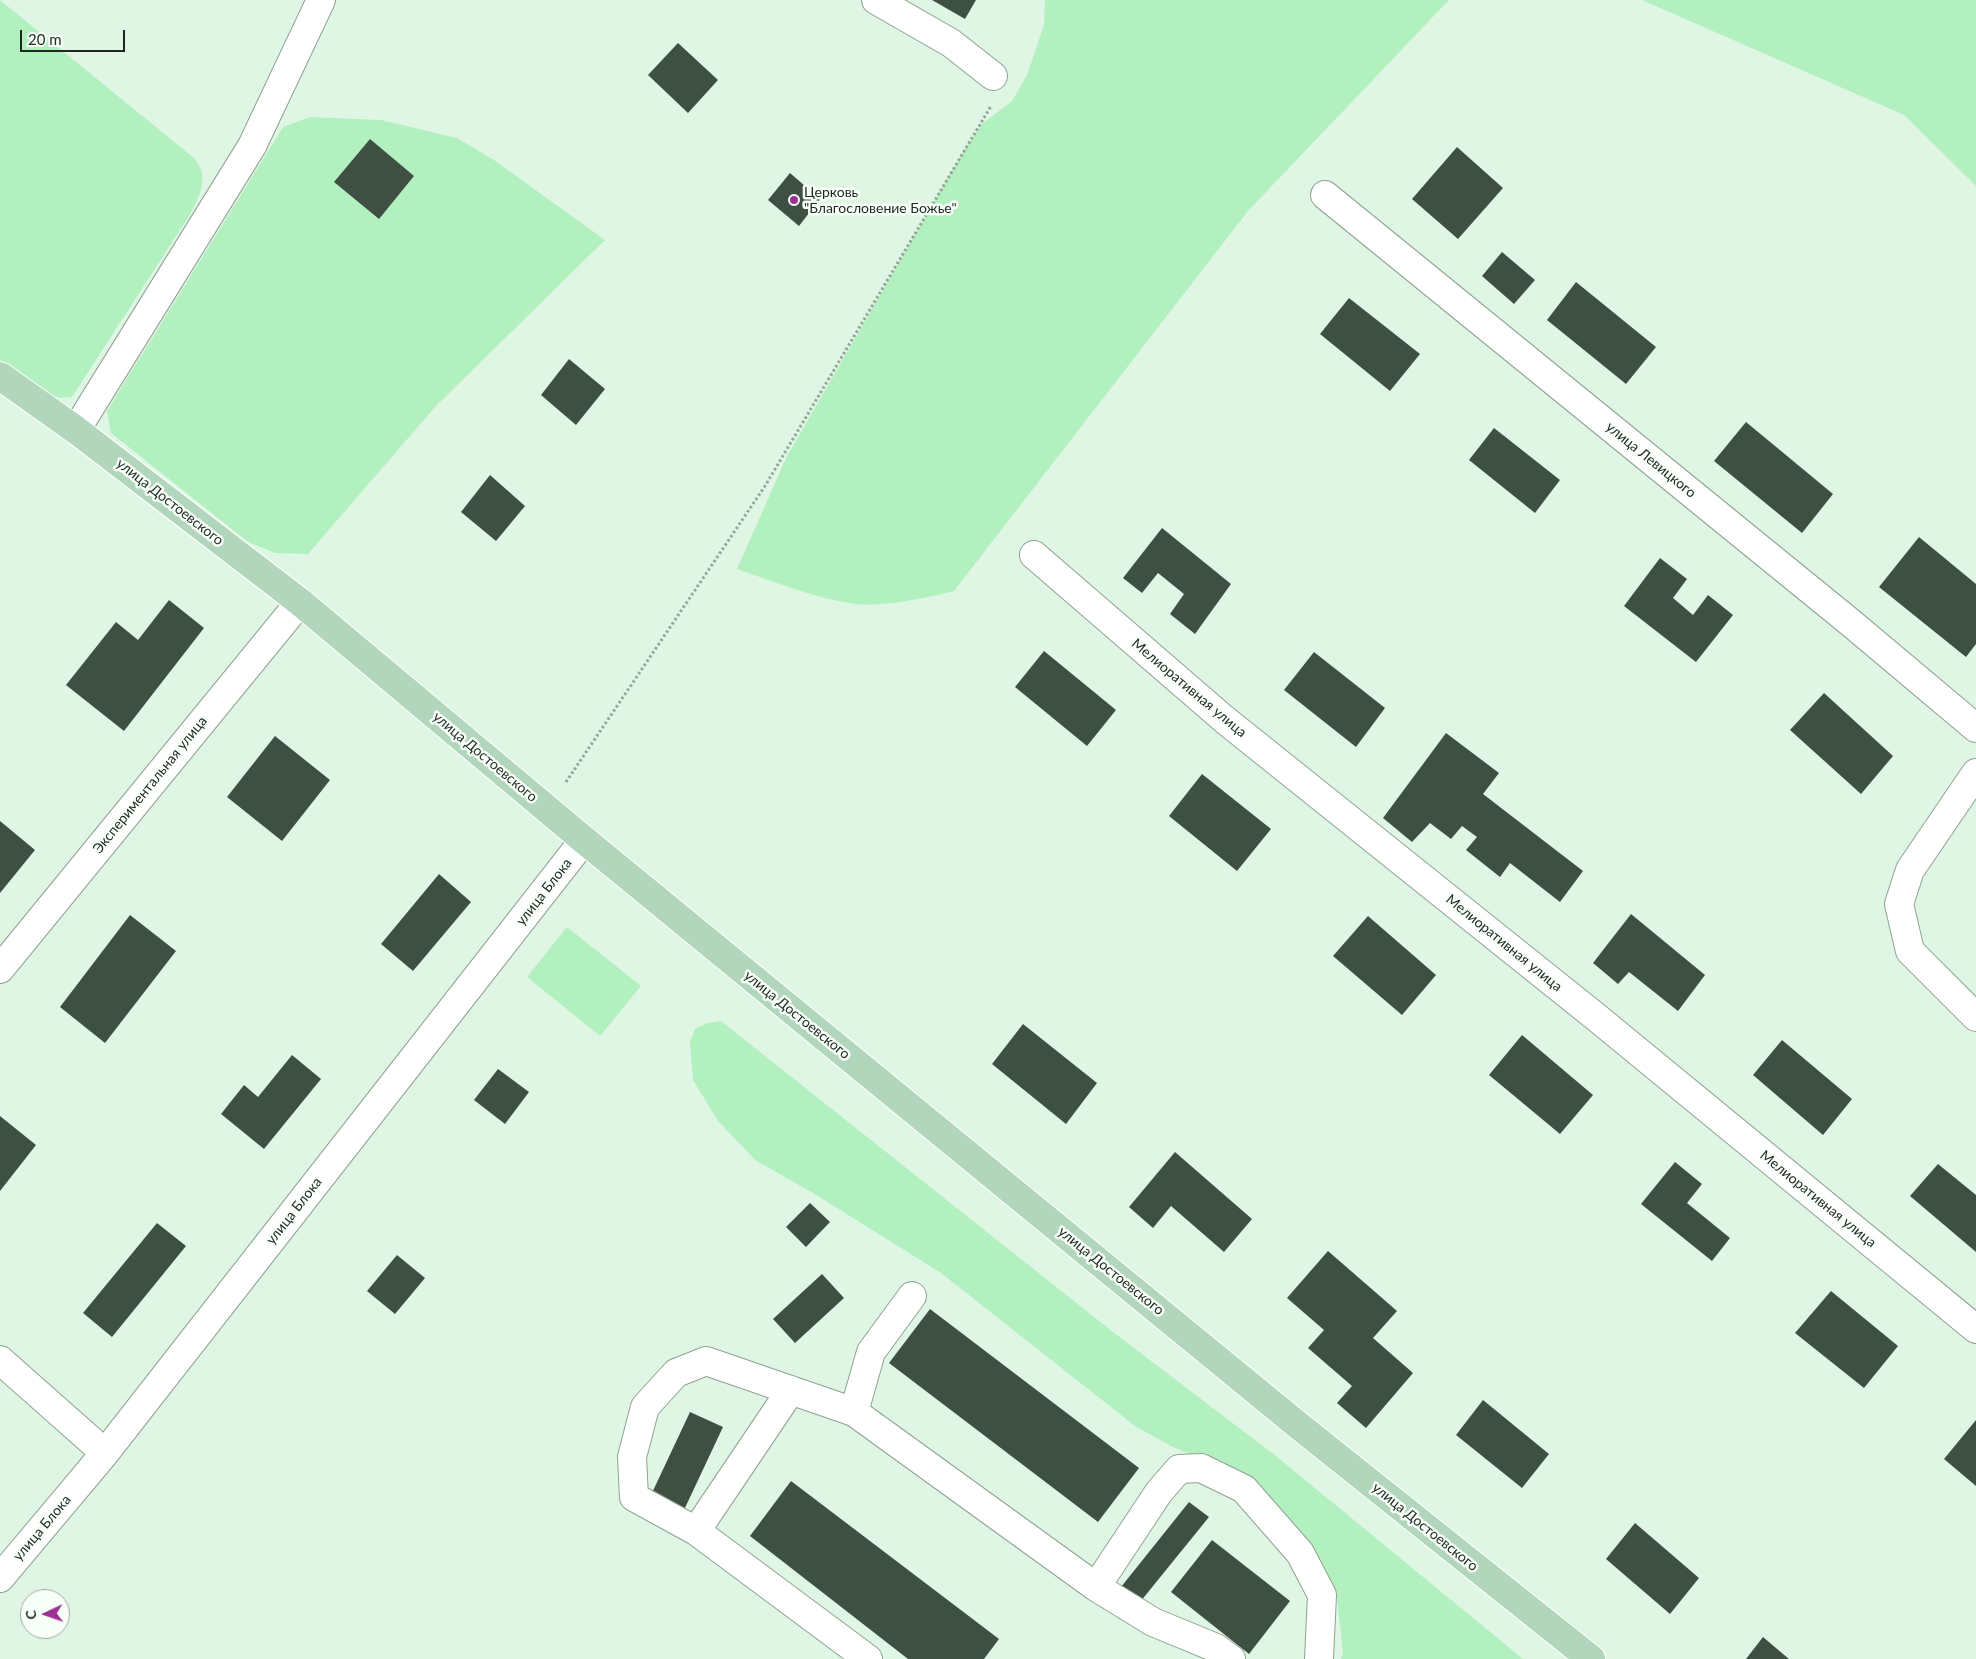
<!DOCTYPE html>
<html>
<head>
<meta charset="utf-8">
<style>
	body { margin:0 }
	#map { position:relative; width:1976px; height:1659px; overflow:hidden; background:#e0f6e4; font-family:Lato,sans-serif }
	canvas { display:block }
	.north { position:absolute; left:20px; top:1589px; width:50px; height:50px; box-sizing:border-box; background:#f7fff8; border:1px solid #a1a9a2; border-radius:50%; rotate:267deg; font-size:14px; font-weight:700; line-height:20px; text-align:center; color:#1f2720 }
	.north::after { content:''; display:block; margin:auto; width:18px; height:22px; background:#993092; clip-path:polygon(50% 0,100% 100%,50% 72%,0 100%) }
	.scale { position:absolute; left:20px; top:30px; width:105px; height:22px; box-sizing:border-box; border:2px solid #1f2720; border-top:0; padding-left:6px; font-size:15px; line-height:18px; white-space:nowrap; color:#1f2720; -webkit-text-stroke:4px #f7fff8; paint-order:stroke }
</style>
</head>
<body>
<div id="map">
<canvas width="1976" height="1659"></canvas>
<div class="north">С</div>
<div class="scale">20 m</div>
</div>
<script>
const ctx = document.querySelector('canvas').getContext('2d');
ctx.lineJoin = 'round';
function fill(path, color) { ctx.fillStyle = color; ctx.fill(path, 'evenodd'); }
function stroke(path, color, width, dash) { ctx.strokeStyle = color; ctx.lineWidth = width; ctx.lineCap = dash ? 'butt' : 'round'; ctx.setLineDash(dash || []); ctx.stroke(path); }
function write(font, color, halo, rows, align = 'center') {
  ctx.font = font + ' Lato,sans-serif'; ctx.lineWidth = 5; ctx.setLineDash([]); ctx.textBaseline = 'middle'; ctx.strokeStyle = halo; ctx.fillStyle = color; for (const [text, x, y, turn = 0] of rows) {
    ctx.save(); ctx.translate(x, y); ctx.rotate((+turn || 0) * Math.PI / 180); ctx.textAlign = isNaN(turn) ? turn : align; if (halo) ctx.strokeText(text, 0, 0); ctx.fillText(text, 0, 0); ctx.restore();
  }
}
const green = new Path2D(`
	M0 0 194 158C211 178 199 197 189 216L72 397C42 402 22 378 0 360Z
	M1045 0H1449L1248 211 954 591C928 598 881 607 855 604 814 598 775 582 737 569L787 456 964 150 982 124 1012 101 1027 75 1044 25Z
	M1642 0H1976V186L1904 115Z
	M310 117 381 120 457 138 494 160 605 240 435 407 308 554 275 553 248 542 111 433 107 411 283 127Z
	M567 927 641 986 600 1036 527 977Z
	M721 1021 1113 1332 1276 1456 1523 1659H1341L1343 1653 1337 1598 1323 1565 1259 1484 1171 1446 1135 1426 941 1273 813 1193 755 1160 718 1121 693 1080 690 1042 695 1029 707 1023Z`);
const building = new Path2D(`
	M932 0H976L965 19Z
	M678 43 718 80 688 113 648 75Z
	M370 139 414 176 379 219 334 182Z
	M1457 147 1503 188 1458 239 1412 199Z
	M790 173 820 199 799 226 768 200Z
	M1502 252 1535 280 1514 304 1482 276Z
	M1576 282 1656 347 1626 384 1547 320Z
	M1349 298 1420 354 1390 391 1320 334Z
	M569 359 605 389 576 425 541 395Z
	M1746 422 1833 494 1802 533 1714 461Z
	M1494 428 1560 480 1535 513 1469 460Z
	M490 475 525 506 496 541 461 512Z
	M1162 528 1231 584 1195 634 1170 614 1184 594 1158 573 1142 593 1123 578Z
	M1919 537 1976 584V644L1966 657 1879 587Z
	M1660 558 1687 579 1673 598 1693 615 1708 595 1733 615 1696 662 1624 606Z
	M169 600 204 628 124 731 66 685 116 622 138 640Z
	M1044 651 1116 710 1087 746 1015 687Z
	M1314 652 1385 708 1356 747 1284 690Z
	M1824 693 1893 756 1861 794 1790 730Z
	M1446 733 1499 773 1483 794 1583 871 1560 902 1510 863 1500 877 1466 850 1477 837 1462 826 1451 839 1430 823 1412 842 1383 818Z
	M275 736 330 780 282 841 227 797Z
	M1202 774 1271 829 1237 871 1169 816Z
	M0 821 35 850 0 893Z
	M439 874 471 902 413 971 381 944Z
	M1631 914 1705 975 1678 1011 1629 972 1618 984 1593 963Z
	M130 915 176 951 105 1043 60 1007Z
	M1368 916 1436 975 1402 1015 1333 956Z
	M1023 1024 1097 1083 1066 1124 992 1064Z
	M1522 1035 1593 1095 1560 1134 1489 1075Z
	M1782 1040 1852 1099 1823 1135 1753 1075Z
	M292 1055 321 1079 264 1149 221 1114 244 1085 258 1097Z
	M498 1069 529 1092 505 1124 474 1100Z
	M0 1116 36 1145 0 1191Z
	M1175 1152 1252 1219 1224 1252 1171 1206 1153 1228 1129 1207Z
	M1675 1162 1702 1184 1687 1203 1730 1238 1712 1261 1641 1204Z
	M1938 1164 1976 1195V1252L1910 1196Z
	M810 1203 830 1222 806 1247 786 1227Z
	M157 1223 186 1246 112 1337 83 1313Z
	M1328 1251 1397 1311 1373 1338 1413 1373 1366 1428 1337 1403 1352 1386 1308 1348 1324 1330 1287 1298Z
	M397 1255 425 1278 395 1314 367 1291Z
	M822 1274 844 1298 795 1343 773 1319Z
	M1831 1291 1898 1346 1864 1388 1795 1333Z
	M930 1309 1139 1468 1098 1522 889 1363Z
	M1483 1400 1549 1454 1522 1488 1456 1435Z
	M690 1412 723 1427 684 1510 651 1495Z
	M1976 1420V1486L1944 1459Z
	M791 1481 999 1639 984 1659H908L750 1536Z
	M1189 1502 1209 1517 1136 1607 1117 1592Z
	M1635 1523 1699 1578 1670 1614 1606 1559Z
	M1212 1540 1290 1601 1249 1654 1171 1592Z
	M1763 1637 1789 1659H1746Z`);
const path = new Path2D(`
	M566 782 765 486 991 106`);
const minor = new Path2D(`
	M876 0 951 43 993 76
	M1325 195 1851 623 1976 728
	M76 430 252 146 321 0
	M1034 555 1225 720 1596 1017 1976 1329
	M1976 773 1910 870 1899 904 1910 951 1976 1017
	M0 969 300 602
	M0 1360 105 1453
	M854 1412 871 1352 912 1296
	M696 1531 791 1390
	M0 1578 105 1453 584 840
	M1096 1587 1159 1492 1179 1469 1201 1468 1244 1489 1300 1553 1322 1595 1319 1659
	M868 1659 696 1531 634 1497 632 1457 645 1407 676 1373 706 1361 854 1412 1096 1587 1153 1622 1216 1648 1231 1659`);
const major = new Path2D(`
	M0 376 76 430 300 602 584 840 1299 1426 1591 1659`);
const markers = [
	[794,200,5,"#993092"]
];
const poiNames = [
	["Церковь",804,192],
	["\"Благословение Божье\"",804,208]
];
const streetNames = [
	["улица Левицкого",1651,460,39],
	["улица Достоевского",170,502,38],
	["Мелиоративная улица",1189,688,40],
	["улица Достоевского",485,757,40],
	["Экспериментальная улица",150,785,-51],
	["улица Блока",544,892,-52],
	["Мелиоративная улица",1504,943,39],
	["улица Достоевского",797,1015,39],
	["Мелиоративная улица",1818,1199,39],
	["улица Блока",294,1211,-52],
	["улица Достоевского",1111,1271,39],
	["улица Достоевского",1425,1527,39],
	["улица Блока",42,1528,-50]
];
fill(green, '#b3f0c0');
fill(building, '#3f5042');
stroke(minor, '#8fa292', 30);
stroke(major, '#fff', 30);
stroke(path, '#95a698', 3, [2.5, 2.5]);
stroke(minor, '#fff', 28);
stroke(major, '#b2d6bb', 28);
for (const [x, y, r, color] of markers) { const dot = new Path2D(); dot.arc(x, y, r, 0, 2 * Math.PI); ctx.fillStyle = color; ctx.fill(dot); stroke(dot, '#f7fff8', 2); }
write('14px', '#1f2720', '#f7fff8', poiNames, 'left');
write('14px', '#1f2720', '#f7fff8', streetNames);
</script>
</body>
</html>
